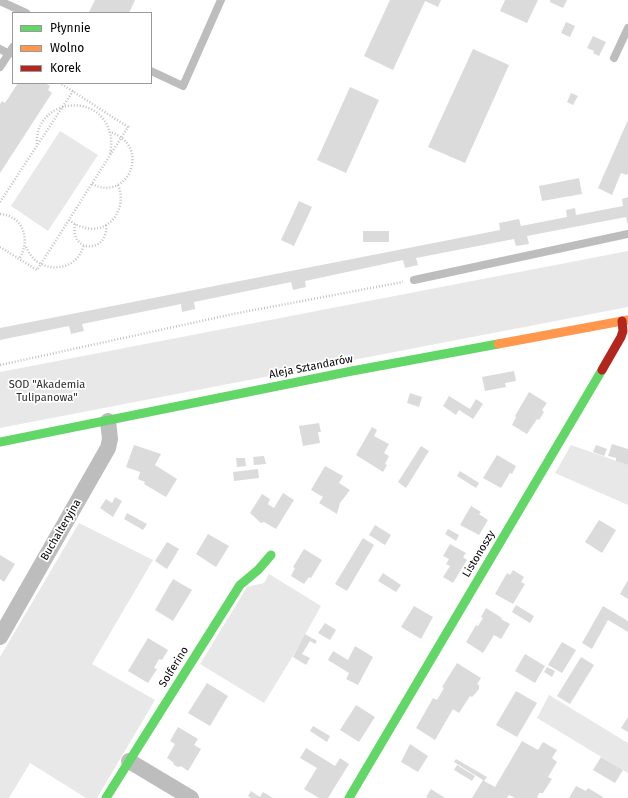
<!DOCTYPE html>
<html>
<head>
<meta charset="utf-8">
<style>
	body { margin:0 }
	#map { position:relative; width:628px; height:798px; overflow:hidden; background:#fff; font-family:"Fira Sans",sans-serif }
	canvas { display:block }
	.legend { position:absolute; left:12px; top:12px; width:140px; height:72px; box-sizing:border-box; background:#fff; border:1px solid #999; margin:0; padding:5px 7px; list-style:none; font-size:12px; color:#000 }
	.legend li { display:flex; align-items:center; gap:8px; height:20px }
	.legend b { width:20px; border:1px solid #999 }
</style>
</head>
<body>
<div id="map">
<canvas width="628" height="798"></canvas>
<ul class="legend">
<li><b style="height:5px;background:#63d668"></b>Płynnie</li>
<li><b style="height:5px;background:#ff974d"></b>Wolno</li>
<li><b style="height:5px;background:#b3261e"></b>Korek</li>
</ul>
</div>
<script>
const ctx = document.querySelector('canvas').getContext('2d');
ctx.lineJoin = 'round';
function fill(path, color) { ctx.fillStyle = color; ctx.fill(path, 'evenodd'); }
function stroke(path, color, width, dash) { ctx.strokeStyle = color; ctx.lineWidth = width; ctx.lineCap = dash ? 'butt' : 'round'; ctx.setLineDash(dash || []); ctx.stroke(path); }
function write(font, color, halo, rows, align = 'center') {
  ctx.font = font + ' "Fira Sans",sans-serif'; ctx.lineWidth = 3.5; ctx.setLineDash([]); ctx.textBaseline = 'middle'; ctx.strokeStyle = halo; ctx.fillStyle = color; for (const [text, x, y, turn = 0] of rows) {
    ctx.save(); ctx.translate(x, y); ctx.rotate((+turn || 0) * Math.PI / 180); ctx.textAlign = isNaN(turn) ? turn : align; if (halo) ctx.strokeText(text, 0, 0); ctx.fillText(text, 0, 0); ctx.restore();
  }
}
const green = new Path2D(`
	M60 131 98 155 48 231 11 206Z
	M628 251V307L0 428V372Z
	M571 445 628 465V505L555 473Z
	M79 523 153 560 92 664 155 700 97 798H86L30 763 9 798H0V657Z
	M269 574 321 606 296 651 264 703 200 664 247 587 264 583Z
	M549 695 628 743V773L537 718Z`);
const building = new Path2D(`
	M95 0H135L129 13H90L89 12Z
	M390 0H441L438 7 425 1 393 70 364 56Z
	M505 0H538L527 23 500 11Z
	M550 0H567L563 8 550 2Z
	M566 22 575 26 570 37 561 33Z
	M593 36 606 42 599 56 593 53 594 51 587 48Z
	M473 49 509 65 465 163 428 147Z
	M18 83H38L40 84V83H45L50 86 48 90 52 93 0 173V104L2 101 5 103Z
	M350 87 379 100 346 173 317 160Z
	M571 93 578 96 573 105 567 102Z
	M628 120V173L627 175 621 173 612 195 598 188Z
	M579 178 582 194 542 201 539 186Z
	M628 197V225L626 217 527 236 529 244 516 246 514 239 416 258 418 265 405 268 403 260 305 281 306 287 293 290 291 282 194 302 195 309 182 312 181 304 82 324 84 331 71 334 69 326 0 340V328L500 230 499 223 519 219 521 226 567 217 566 210 575 208 576 215 623 206 622 199Z
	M299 201 312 207 294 246 281 240Z
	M363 231H389V242H363Z
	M514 371 516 381 505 383 506 387 485 391 482 377Z
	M529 392 547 403 542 410 544 412 539 420 537 419 527 434 512 425 516 417 515 416Z
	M410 393 422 397 419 407 407 403Z
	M449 396 470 409 476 399 483 404 473 419 459 410 456 415 443 406Z
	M319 423 321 432H318L320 443 303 446 299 426Z
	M372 427 377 430 374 436 389 444 384 453 389 456 385 464 387 465 383 472 356 455Z
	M612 444 628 449V465L616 461V458L608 456Z
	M134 445 161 454 155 465 177 479 166 497 144 484 145 482 138 479 140 472 126 467Z
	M596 445 607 449 604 456 593 452Z
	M421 446 429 451 406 488 398 482Z
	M497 455 516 466 512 474 510 473 501 488 483 478Z
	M264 456 266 464 254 465 253 457Z
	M236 458H245L246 466 237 467Z
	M325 466 343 476 339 483 350 490 340 503 337 514 319 503 323 497 311 490Z
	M258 469 259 478 234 481 233 472Z
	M460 471 479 483 476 488 457 476Z
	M283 493 294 500 276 529 264 522 261 523 250 513 262 494 270 499 268 504 274 508Z
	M115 497 122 501 113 517 100 508 106 499 112 503Z
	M471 506 481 512 479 514 488 520 479 535 460 525Z
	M127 513 147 524 143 530 124 519Z
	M599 520 616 530 602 553 585 542Z
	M375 525 391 535 385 545 369 535Z
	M448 529 459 535 456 541 445 534Z
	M208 534 229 546 216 567 196 554Z
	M363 538 374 545 347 591 335 584Z
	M167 542 179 549 167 569 155 561Z
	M450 544 466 553 463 557 467 560 453 583 443 577 450 566 446 564 449 559 443 556Z
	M304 549 322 560 311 578 309 577 304 584 291 576 295 568 293 567Z
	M0 555 15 564 4 582 0 579Z
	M513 570 524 577 521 582 525 584 513 604 495 594 507 573 510 575Z
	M383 573 401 585 396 592 378 581Z
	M173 579 192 590 173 621 155 610Z
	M628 580V599L620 594Z
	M516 605 534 616 530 623 512 612Z
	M414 606 433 617 421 639 401 627Z
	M603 606 628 621V632L608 620 592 649 582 643Z
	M486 608 502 618 501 619 510 624 501 639 494 635 483 653 466 642 476 625 478 626 483 618 481 617Z
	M325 623 336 630 330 640 318 633Z
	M305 634 317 641 315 644 310 641 302 654 310 658 306 665 293 657Z
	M148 638 168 650 162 660 159 659 154 668 157 669 148 683 128 671Z
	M562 642 576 650 562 673 548 665Z
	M355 646 373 657 358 685 346 679 349 673 328 660 333 651 348 660Z
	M525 654 545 666 535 683 515 671Z
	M581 657 594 665 570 704 557 696Z
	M457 663 481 678 477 684 479 685V689L474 695 472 697 470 696 459 713 453 709 435 740 416 728 433 698 437 700 444 688 442 687Z
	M547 667 555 671 552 677 544 672Z
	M207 683 228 696 210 726 188 713Z
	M516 691 537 703 517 737 496 725Z
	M356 705 375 717 359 742 340 730Z
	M628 717V732L621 728Z
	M313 726 330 736 327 742 310 731Z
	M178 727 198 739 194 745 201 749 188 771 181 766 178 767 174 765 173 762 167 758 175 744 170 741Z
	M522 741 538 750 543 742 557 750 552 758 557 762 548 777 552 779 543 793H539L537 798H515L509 795 507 798H472L483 780 454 762 456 759 487 777 484 781 495 787Z
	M410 744 428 756 418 772 401 762Z
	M306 748 335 766 340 758 349 764 328 798H319L304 789 317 768 300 758Z
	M601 757 623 770 615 783 593 770Z
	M457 765 475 776 472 781 454 770Z
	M576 786 586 791 588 788 603 797V798H569Z
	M431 789 445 798H428L426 797Z
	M251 791 260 797 263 792 273 798H251L248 796Z`);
const path = new Path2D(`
	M37 144C34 100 99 90 110 133 112 140 111 148 110 155
	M92 184C129 203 152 145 110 132
	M0 202 73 91
	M0 214C24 216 31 241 19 259
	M69 220C73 223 78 226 83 227 109 236 128 208 118 185
	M75 224C69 253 109 254 106 225
	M0 247 37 270 128 127 60 83
	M26 247C28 251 31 256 35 260 45 269 63 270 74 261 79 257 82 251 84 245
	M0 365 233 314 403 282`);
const lane = new Path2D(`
	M0 1 26 13
	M0 49 9 54
	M614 58 628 28
	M0 67 13 47
	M151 71 183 86 221 0
	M414 280 628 234`);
const street = new Path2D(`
	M0 637 108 448 110 439 108 421
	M129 761 191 798`);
const fast = new Path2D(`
	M0 442 352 371 498 344
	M106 798 240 585 258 570 271 555
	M349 798 602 370`);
const slow = new Path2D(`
	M498 344 628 320`);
const jam = new Path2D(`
	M602 370 621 337 623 331 622 321`);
const streetNames = [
	["Aleja Sztandarów",311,367,-11],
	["Buchalteryjna",61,530,-60],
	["Listonoszy",479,554,-59],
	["Solferino",174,667,-58]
];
const parkNames = [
	["SOD \"Akademia",47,385],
	["Tulipanowa\"",47,398]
];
fill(green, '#e8e8e8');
fill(building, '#dbdbdb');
stroke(path, '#c2c2c2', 2.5, [1, 2]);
stroke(lane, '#bdbdbd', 8);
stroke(street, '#bdbdbd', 16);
stroke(fast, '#63d668', 9);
stroke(slow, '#ff974d', 9);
stroke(jam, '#b3261e', 9);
write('11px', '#000', '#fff', streetNames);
write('11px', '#2c2c2c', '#fff', parkNames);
</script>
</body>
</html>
